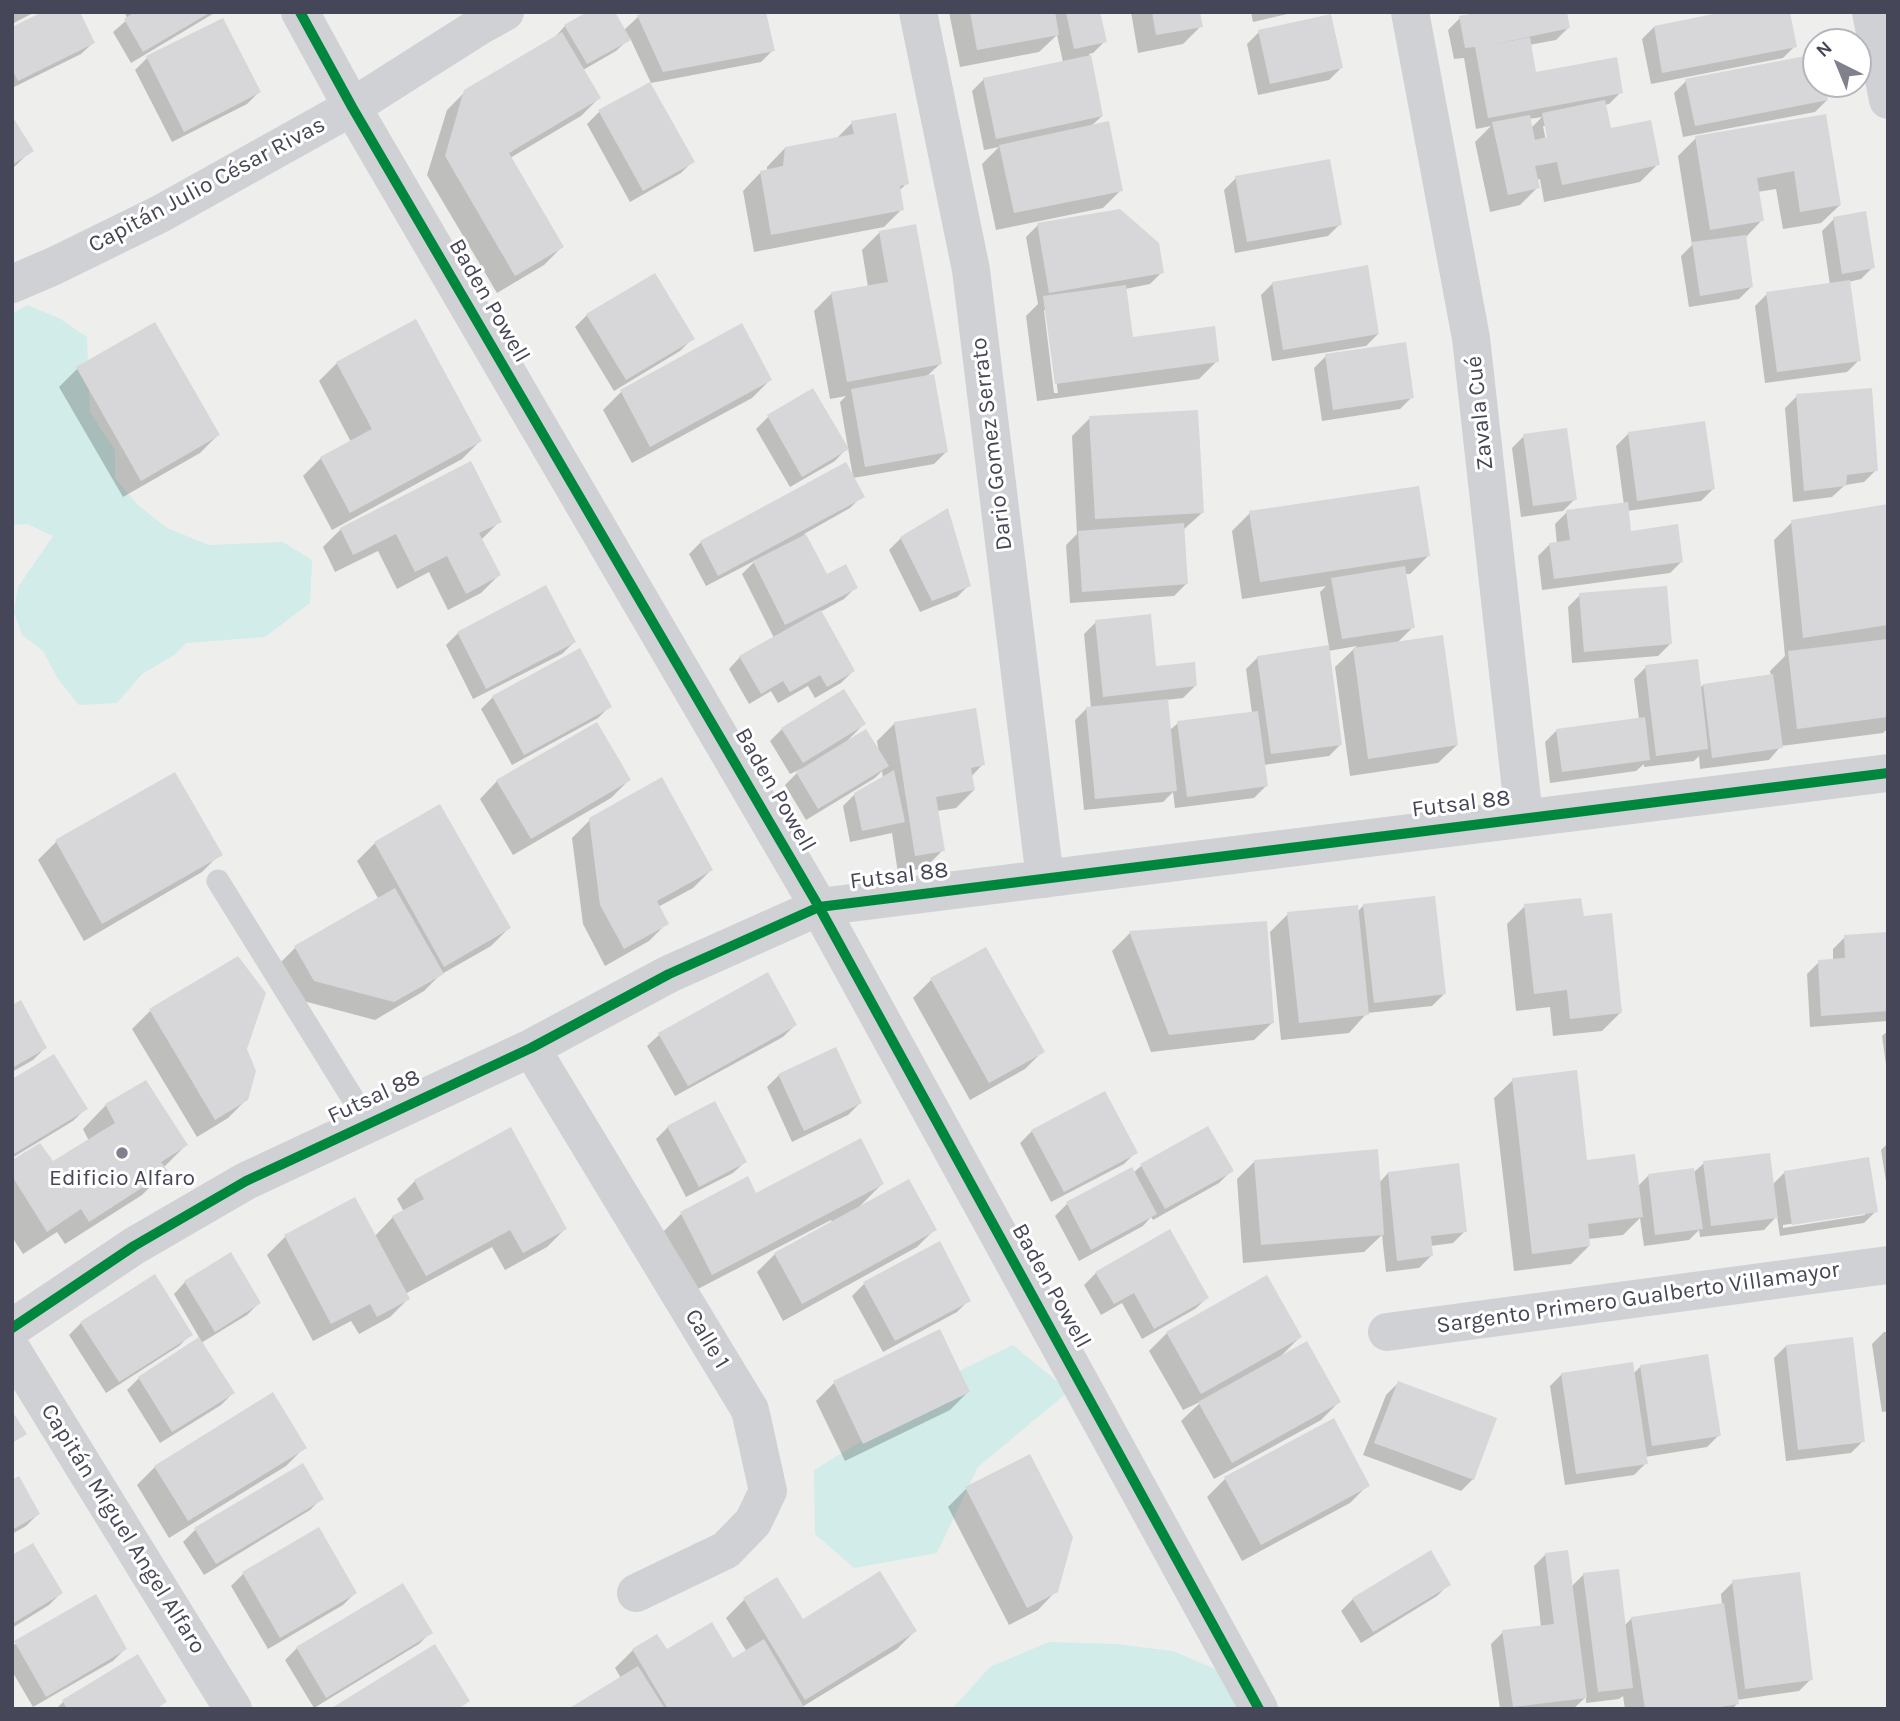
<!DOCTYPE html>
<html>
<head>
<meta charset="utf-8">
<style>
	body { margin:0 }
	#map { position:relative; width:1900px; height:1721px; overflow:hidden; background:#eeeeed; font-family:Karla,sans-serif }
	canvas { display:block }
	.frame { position:absolute; inset:0; border:14px solid #464659; pointer-events:none }
	.north { position:absolute; left:1802px; top:28px; width:70px; height:70px; box-sizing:border-box; background:#fff; border:2px solid #b5b5bd; border-radius:50%; rotate:317deg; font-size:19px; font-weight:700; line-height:28px; text-align:center; color:#464659 }
	.north::after { content:''; display:block; margin:auto; width:24px; height:32px; background:#81818d; clip-path:polygon(50% 0,100% 100%,50% 72%,0 100%) }
</style>
</head>
<body>
<div id="map">
<canvas width="1900" height="1721"></canvas>
<div class="frame"></div>
<div class="north">N</div>
</div>
<script>
const ctx = document.querySelector('canvas').getContext('2d');
ctx.lineJoin = 'round';
function fill(path, color) { ctx.fillStyle = color; ctx.fill(path, 'evenodd'); }
function stroke(path, color, width, dash) { ctx.strokeStyle = color; ctx.lineWidth = width; ctx.lineCap = dash ? 'butt' : 'round'; ctx.setLineDash(dash || []); ctx.stroke(path); }
function write(font, color, halo, rows, align = 'center') {
  ctx.font = font + ' Karla,sans-serif'; ctx.lineWidth = 6; ctx.setLineDash([]); ctx.textBaseline = 'middle'; ctx.strokeStyle = halo; ctx.fillStyle = color; for (const [text, x, y, turn = 0] of rows) {
    ctx.save(); ctx.translate(x, y); ctx.rotate((+turn || 0) * Math.PI / 180); ctx.textAlign = isNaN(turn) ? turn : align; if (halo) ctx.strokeText(text, 0, 0); ctx.fillText(text, 0, 0); ctx.restore();
  }
}
const green = new Path2D(`
	M27 305 59 318 87 337 90 412 115 450V478L138 505 167 528 209 545 283 542 312 560 310 603 265 637 186 643 174 655 142 674 117 703 79 705 58 679 43 651 22 635 14 612 18 587 53 536 27 524 12 525V314Z
	M1013 1345 1069 1391 978 1467 937 1553 854 1568 815 1534 814 1470 906 1414 963 1369Z
	M1049 1642 1116 1644 1173 1651 1233 1677 1261 1709H952L990 1667Z`);
const shadow = new Path2D(`
	M12 12H35L12 24Z
	M124 12H216L131 63 113 32 128 19Z
	M658 12 773 50 761 62 651 83 630 38 616 51 583 70 599 98 581 116 510 158 562 247 544 265 497 293 427 175 447 110 465 92 554 38 565 26 623 31 638 17Z
	M949 12H1098L1105 41 1093 53 1089 54 1102 116 1090 127 1121 190 1103 208 996 230 982 164 999 147 984 150 972 91 984 79 1063 62 1057 35 1039 52 960 67Z
	M1131 12H1198L1201 26 1183 44 1138 53Z
	M1251 12H1296L1253 22Z
	M1460 18 1568 28 1556 40 1529 45 1535 74 1621 92 1609 104 1605 105 1610 131 1658 164 1640 182 1544 202 1540 179 1536 180 1538 187 1520 205 1490 212 1475 142 1491 126 1476 129 1464 58 1454 59 1448 30ZM1542 117 1531 128 1529 119ZM1543 126H1547V146Z
	M1654 27 1795 46 1783 58 1651 84 1642 39Z
	M12 29 93 43 81 54 12 88Z
	M1259 32 1341 68 1329 80 1258 95 1247 44Z
	M1816 56V84H1824L1827 100 1815 112 1683 137 1674 93 1686 81Z
	M147 58 259 92 247 104 172 142 135 70Z
	M649 84 693 161 681 173 630 202 587 124 599 112Z
	M1825 116 1840 205 1821 223 1783 229 1776 189 1757 192 1762 220 1745 238 1751 287 1739 299 1689 307 1681 256 1692 245 1678 156 1698 136Z
	M12 123 32 150 12 169Z
	M852 123 907 183 899 191 902 209 884 227 754 252 743 191 761 172 767 171V167L785 148 836 139Z
	M1236 178 1340 224 1328 236 1235 253 1224 190Z
	M1834 219 1873 267 1861 279 1848 282 1859 360 1847 372 1765 383 1755 306 1767 294 1830 285 1822 231Z
	M1040 223 1162 272 1150 284 1125 289 1131 339 1217 361 1199 379 1037 401 1026 316 1038 304 1026 237ZM1044 310H1047L1058 393H1054Z
	M880 232 940 364 926 377 946 452 934 464 853 478 862 496 850 508 804 534 826 577 856 587 844 599 820 612 853 671 841 683 815 698 808 686 778 703 771 691 749 704 729 669 740 657 774 638 742 574 756 560 706 586 689 554 701 542 853 477 840 402 846 396 830 399 814 311 832 293 868 287 862 250Z
	M1273 283 1378 334 1366 346 1272 361 1261 295Z
	M587 315 692 339 680 351 614 391 575 327Z
	M741 326 770 380 752 398 632 463 603 410 621 392Z
	M1326 356 1412 397 1400 409 1322 421 1314 368Z
	M337 363 480 441 462 459 332 530 303 476 321 458 351 442 319 381Z
	M77 369 218 435 200 453 123 497 59 387Z
	M812 390 846 449 835 461 790 487 756 429 768 417Z
	M1797 396 1876 470 1864 482 1845 485 1832 497 1793 502 1785 408Z
	M1090 418 1203 512 1183 530 1186 584 1174 596 1070 603 1066 545 1077 534 1072 436Z
	M1628 434 1713 489 1701 501 1627 511 1630 532 1682 561 1670 573 1542 590 1538 556 1550 544H1557L1555 524 1567 512 1624 505 1616 446Z
	M1524 436 1575 499 1563 511 1521 517 1512 448Z
	M1888 506V728L1883 733 1781 746 1769 760 1700 769 1699 756 1694 761 1644 767V764L1636 771 1550 783 1545 742 1557 730 1639 719 1634 679 1646 667 1699 689 1703 685 1771 676 1770 671 1785 656 1774 540 1792 522Z
	M1250 513 1428 556 1410 574H1405L1413 627 1397 643 1457 745 1438 763 1350 776 1335 667 1357 646 1328 651 1341 744 1329 756 1263 765 1266 786 1254 798 1175 808 1173 792 1163 802 1084 810 1075 720 1087 708H1091L1084 634 1096 622 1155 668 1195 686 1183 698 1166 700 1169 731 1178 723 1252 713 1246 669 1258 657 1329 647 1320 592 1326 586 1242 599 1232 531Z
	M500 521 481 540 499 575 481 593 448 610 429 572 397 589 378 551 335 572 323 547 341 529Z
	M901 538 969 585 957 597 920 612 889 550Z
	M545 588 574 642 562 654 473 699 446 645 458 633Z
	M1580 595 1670 644 1658 656 1572 663 1568 607Z
	M493 697 610 706 598 718 512 765 481 709Z
	M895 723 983 764 971 777 974 790 956 808 937 811 943 850 925 868 898 873 892 833 850 842 843 806 855 794 883 778 882 771 875 778 806 820 785 785 801 769 790 774 770 741 782 729 864 724 847 741 879 753 877 741Z
	M629 780 611 798 513 855 480 799 497 781Z
	M590 820 711 870 693 888 658 907 667 923 649 941 605 966 583 924 572 838Z
	M56 842 220 854 202 872 84 941 38 860Z
	M375 843 509 928 491 946 440 975 424 991 375 1020 296 999 277 966 295 948 379 900 357 861Z
	M1364 905 1444 994 1432 1006 1367 1013 1349 1033 1281 1040 1270 932 1288 914 1357 912Z
	M1525 906 1582 918 1620 1013 1602 1031 1553 1036 1550 1007 1516 1011 1507 924Z
	M1130 933 1273 1022 1254 1040 1151 1052 1112 951Z
	M1888 934V1021L1810 1027 1807 974 1819 962 1833 960V949L1845 937Z
	M985 949 1043 1051 1025 1069 970 1100 913 998 931 980Z
	M12 1007 45 1048 33 1060 12 1072Z
	M150 1011 245 1049 247 1099 228 1118 197 1137 132 1029Z
	M795 1025 783 1037 675 1096 647 1046 659 1035Z
	M1888 1031V1079L1882 1036Z
	M779 1075 860 1103 848 1115 792 1142 767 1087Z
	M1513 1080 1586 1162 1637 1187 1648 1176 1693 1173 1704 1163 1772 1185 1785 1172 1876 1211 1864 1223 1780 1236 1777 1216 1764 1230 1700 1237 1699 1230 1689 1240 1644 1246 1640 1218 1623 1235 1588 1239 1589 1246 1571 1264 1514 1271 1494 1098ZM1865 1212V1215L1783 1228V1225Z
	M12 1081 85 1109 73 1121 12 1158Z
	M106 1105 186 1145 163 1168 166 1171 142 1195 65 1244 57 1232 23 1254 12 1237V1163L53 1164 89 1141 83 1129Z
	M668 1127 745 1162 733 1173 686 1197 656 1139Z
	M1208 1128 1231 1171 1219 1183 1153 1220 1151 1217 1143 1226 1079 1261 1055 1216 1067 1204 1131 1169 1133 1173 1141 1166Z
	M1032 1131 1136 1152 1124 1164 1051 1202 1020 1143Z
	M1888 1143V1194L1881 1150Z
	M1255 1161 1379 1183 1388 1173 1465 1231 1453 1243 1430 1246 1431 1256 1419 1268 1386 1272 1382 1235 1364 1252 1243 1263 1237 1179Z
	M748 1179 756 1195 882 1184 860 1206 935 1229 917 1247 783 1321 757 1272 775 1254 832 1222 831 1220 694 1291 663 1232 681 1214Z
	M415 1181 565 1229 547 1247 505 1270 492 1247 405 1294 408 1299 390 1317 359 1334 351 1321 313 1341 267 1255 285 1237 355 1199 375 1236 393 1217 404 1212 397 1199Z
	M1096 1273 1207 1298 1195 1309 1142 1339 1122 1303 1101 1315 1084 1285Z
	M185 1282 259 1303 247 1315 201 1343 233 1393 221 1405 160 1443 127 1390 139 1378 200 1339 174 1294Z
	M864 1284 969 1300 957 1312 883 1352 852 1296Z
	M81 1323 191 1334 179 1346 106 1393 69 1335Z
	M1884 1332H1888V1411L1882 1412 1872 1344Z
	M1167 1333 1300 1337 1280 1357 1339 1402 1321 1420 1214 1479 1181 1421 1202 1401 1183 1410 1149 1351Z
	M1786 1346 1863 1441 1851 1453 1786 1461 1774 1358Z
	M1641 1366 1719 1435 1707 1447 1645 1457 1646 1463 1634 1475 1565 1485 1550 1386 1562 1374H1633Z
	M834 1383 968 1392 950 1410 845 1461 816 1401Z
	M1398 1383 1473 1479 1461 1491 1363 1455 1386 1395Z
	M304 1448 286 1466 169 1538 137 1485 155 1467Z
	M1225 1479 1368 1485 1350 1503 1242 1561 1207 1497Z
	M12 1482 38 1514 26 1526 12 1534Z
	M966 1489 1056 1591 1038 1610 1009 1625 948 1507Z
	M322 1498 310 1510 204 1575 183 1542 195 1530Z
	M319 1530 355 1593 343 1605 268 1649 231 1586 243 1574Z
	M1546 1554 1571 1587 1584 1574 1624 1626 1632 1618 1722 1605 1721 1594 1733 1582 1811 1679 1799 1691 1736 1700 1737 1704 1732 1709H1625L1623 1696 1619 1699 1586 1703V1697L1573 1709H1500L1491 1644 1503 1632 1541 1627 1534 1566Z
	M12 1558 61 1593 49 1605 12 1628Z
	M776 1579 802 1621 915 1631 897 1649 802 1707 803 1709H571L621 1678 615 1668 633 1650 666 1652 733 1660 747 1652 726 1618 744 1600Z
	M1449 1584 1437 1596 1361 1643 1341 1611 1353 1599Z
	M95 1597 125 1649 113 1661 33 1707 12 1671V1646Z
	M431 1632 419 1644 314 1708 285 1660 297 1648Z
	M165 1701 157 1709H56L63 1702Z`);
const building = new Path2D(`
	M42 12H80L95 43 18 81 12 69V27Z
	M135 12H211L143 52 124 19Z
	M587 12H615L631 40 587 64 564 25Z
	M650 12H766L775 51 663 72 637 15Z
	M970 12H1055L1059 35 977 50Z
	M1066 12H1100L1107 42 1074 49Z
	M1152 12H1200L1203 27 1156 35Z
	M1480 12H1567L1570 28 1481 47 1530 37 1536 72 1617 57 1623 93 1488 118 1475 47 1465 48 1459 16Z
	M1723 12H1790L1797 47 1662 73 1654 26Z
	M1331 14 1343 68 1270 84 1258 30Z
	M223 18 261 92 184 132 146 56Z
	M562 32 601 98 509 153 564 247 515 276 445 156 464 90Z
	M1816 54V84H1825L1828 100 1695 126 1685 79Z
	M1091 55 1103 116 996 139 983 78Z
	M650 82 695 162 643 191 598 110Z
	M1605 100 1611 128 1651 120 1660 165 1562 185 1557 162 1535 166 1540 188 1508 195 1492 122 1530 115 1535 140 1547 137 1542 113Z
	M896 113 909 184 900 186 904 210 771 235 760 171 783 166 785 147 854 134 851 121Z
	M1826 114 1841 205 1800 212 1794 171 1757 178 1764 221 1710 230 1695 136Z
	M14 119 34 151 12 165V120Z
	M1109 121 1123 191 1014 213 999 145Z
	M1330 159 1342 225 1247 242 1235 176Z
	M1120 209 1159 243 1164 273 1049 293 1037 223Z
	M1866 211 1875 268 1842 274 1833 217Z
	M916 224 942 364 847 382 831 292 888 282 879 231Z
	M1746 235 1753 287 1700 296 1692 242Z
	M1368 265 1379 334 1283 350 1272 282Z
	M655 273 695 339 626 380 586 314Z
	M1850 280 1861 361 1777 372 1766 292Z
	M1126 285 1133 337 1215 326 1219 362 1055 384 1043 296Z
	M416 319 482 441 350 513 320 457 372 429 336 362Z
	M155 322 220 435 141 481 76 367Z
	M742 323 772 380 650 447 620 390Z
	M1406 342 1414 398 1333 410 1325 354Z
	M934 374 948 452 865 467 851 389Z
	M813 388 849 449 802 477 767 415Z
	M1872 388 1878 471 1847 475 1846 486 1804 491 1796 394Z
	M1198 410 1204 513 1095 519 1089 416Z
	M1705 421 1715 489 1637 501 1628 432Z
	M1567 428 1577 500 1533 506 1523 434Z
	M471 461 502 522 479 533 501 575 466 594 447 556 415 572 396 534 353 555 340 528Z
	M846 462 865 497 718 576 700 541Z
	M1419 486 1430 556 1260 582 1249 511Z
	M1628 502 1631 531 1678 524 1683 562 1554 579 1549 543 1570 540 1566 510Z
	M1888 504V625L1803 638 1791 520Z
	M948 508 971 586 932 601 900 537Z
	M1184 523 1188 584 1082 592 1078 531Z
	M806 534 827 574 846 564 858 588 785 625 753 561Z
	M1405 566 1415 628 1342 639 1331 578Z
	M546 585 576 642 486 689 457 632Z
	M1667 586 1672 644 1584 652 1579 593Z
	M821 610 855 671 827 687 820 675 790 692 783 681 761 694 739 656Z
	M1151 614 1156 666 1195 662 1197 686 1103 697 1095 620Z
	M1443 635 1458 745 1368 759 1353 648Z
	M1888 639V717L1797 729 1788 651Z
	M1329 645 1342 745 1271 754 1257 656Z
	M580 648 612 707 524 755 492 696Z
	M1698 659 1708 749 1656 756 1645 665Z
	M1773 674 1783 748 1712 758 1703 684Z
	M844 689 866 724 803 763 781 728Z
	M1168 699 1177 791 1095 799 1086 707Z
	M976 708 985 765 971 768 975 790 936 797 945 851 915 856 894 722Z
	M1258 711 1268 786 1187 797 1177 721Z
	M1645 717 1650 760 1562 772 1556 729Z
	M597 722 631 780 531 839 496 780Z
	M866 729 889 766 818 809 796 772Z
	M894 770 905 822 862 831 854 793Z
	M175 772 223 855 102 924 55 840Z
	M662 777 713 870 657 901 669 924 624 949 600 905 589 818Z
	M440 804 511 928 444 967 374 842Z
	M395 888 444 974 394 1002 314 981 294 946Z
	M1435 896 1446 994 1374 1003 1363 904Z
	M1581 898 1584 916 1612 913 1622 1013 1570 1019 1567 990 1534 994 1524 904Z
	M1358 905 1369 1015 1299 1023 1287 912Z
	M1267 921 1274 1023 1169 1035 1129 931Z
	M1888 932V1011L1821 1016 1818 960 1845 958 1844 935Z
	M986 947 1045 1052 989 1083 930 978Z
	M238 956 266 993 247 1049 256 1071 248 1100 215 1120 149 1009Z
	M768 972 797 1025 688 1086 658 1033Z
	M21 1000 47 1048 12 1068V1005Z
	M836 1047 862 1103 804 1131 778 1074Z
	M54 1054 88 1109 12 1155V1079Z
	M1577 1070 1587 1160 1635 1154 1643 1217 1588 1224 1590 1246 1532 1254 1512 1078Z
	M146 1080 188 1145 161 1162 168 1171 89 1222 81 1209 47 1232 12 1176V1160L40 1143 53 1161 115 1123 105 1104Z
	M1105 1091 1138 1153 1064 1192 1031 1130Z
	M715 1101 747 1162 699 1187 667 1126Z
	M1208 1126 1234 1171 1165 1209 1140 1164Z
	M511 1127 567 1229 523 1253 510 1230 426 1276 392 1216 424 1199 414 1180Z
	M861 1138 884 1184 712 1275 680 1212 748 1176 756 1193Z
	M1378 1149 1384 1235 1261 1245 1254 1160Z
	M1770 1153 1778 1218 1711 1226 1703 1161Z
	M1869 1157 1878 1212 1792 1225 1784 1171Z
	M1459 1163 1467 1232 1431 1236 1433 1256 1397 1261 1388 1172Z
	M1132 1167 1157 1214 1091 1250 1066 1202Z
	M1694 1168 1703 1229 1655 1235 1648 1174Z
	M909 1179 937 1230 802 1304 774 1253Z
	M355 1197 410 1299 377 1317 370 1304 331 1324 284 1235Z
	M1170 1229 1209 1298 1154 1329 1134 1293 1114 1304 1095 1272Z
	M940 1241 971 1301 895 1341 863 1282Z
	M231 1252 261 1303 215 1332 184 1281Z
	M155 1274 193 1335 119 1382 80 1322Z
	M1267 1275 1302 1337 1201 1394 1166 1332Z
	M940 1329 970 1392 863 1444 833 1381Z
	M199 1337 235 1393 172 1432 138 1377Z
	M1853 1337 1865 1442 1798 1450 1786 1345Z
	M1307 1341 1341 1402 1232 1463 1198 1402Z
	M1708 1354 1721 1436 1652 1446 1640 1365Z
	M1633 1362 1648 1464 1576 1474 1561 1373Z
	M1398 1381 1497 1418 1474 1480 1374 1443Z
	M273 1392 307 1448 188 1521 154 1466Z
	M12 1411 27 1434 12 1443Z
	M1334 1418 1370 1486 1261 1545 1224 1477Z
	M1030 1454 1073 1537 1058 1592 1027 1608 965 1487Z
	M303 1463 324 1499 216 1564 194 1528Z
	M19 1476 40 1514 12 1530V1480Z
	M319 1527 357 1593 280 1638 242 1572Z
	M33 1543 63 1593 12 1624V1555Z
	M1431 1550 1451 1585 1373 1632 1352 1598Z
	M1568 1550 1587 1698 1513 1707 1502 1630 1554 1624 1545 1553Z
	M1619 1569 1633 1688 1598 1692 1583 1573Z
	M880 1571 917 1631 805 1700 743 1598 777 1577 803 1619Z
	M1800 1572 1813 1680 1745 1689 1732 1580Z
	M403 1583 433 1633 326 1698 296 1647Z
	M96 1594 127 1649 46 1697 14 1641Z
	M1724 1603 1739 1704 1708 1709H1645L1631 1617Z
	M712 1622 733 1658 764 1639 805 1709H668L632 1649 657 1634 667 1649Z
	M435 1644 470 1701 458 1709H330Z
	M138 1654 167 1702 155 1709H67L62 1700Z
	M638 1666 665 1709H568Z`);
const service = new Path2D(`
	M218 881 368 1123`);
const minor = new Path2D(`
	M300 12 352 107 819 907 1259 1709
	M918 12 971 270 1045 879
	M1410 12 1471 338 1524 817
	M12 284 54 266 160 214 352 107 478 27 505 12
	M531 1048 750 1410 768 1491 753 1522 726 1550 636 1593
	M12 1328 134 1246 246 1181 531 1048 669 974 819 907 1888 773
	M1387 1332 1888 1265
	M12 1350 233 1709`);
const tertiary = new Path2D(`
	M1871 12 1888 100`);
const cycleway = new Path2D(`
	M300 12 352 107 819 907 1259 1709
	M12 1328 134 1246 246 1181 531 1048 669 974 819 907 1888 773`);
const markers = [
	[122,1153,7,"#81818d"]
];
const streetNames = [
	["Capitán Julio César Rivas",207,185,-28],
	["Baden Powell",489,301,60],
	["Zavala Cué",1480,413,-96],
	["Dario Gomez Serrato",992,444,-97],
	["Baden Powell",775,790,60],
	["Futsal 88",1461,804,-7],
	["Futsal 88",899,876,-7],
	["Futsal 88",374,1097,-25],
	["Baden Powell",1051,1286,61],
	["Sargento Primero Gualberto Villamayor",1638,1298,-8],
	["Calle 1",707,1339,59],
	["Capitán Miguel Angel Alfaro",123,1529,58]
];
const poiNames = [
	["Edificio Alfaro",122,1178]
];
fill(green, '#d2ece9');
fill(shadow, '#0003');
fill(building, '#d7d7d9');
stroke(service, '#d0d1d5', 23);
stroke(minor, '#d0d1d5', 38);
stroke(tertiary, '#d0d1d5', 38);
stroke(cycleway, '#00873e', 10);
for (const [x, y, r, color] of markers) { const dot = new Path2D(); dot.arc(x, y, r, 0, 2 * Math.PI); ctx.fillStyle = color; ctx.fill(dot); stroke(dot, '#fff', 2.5); }
write('23px', '#464659', '#fff', streetNames);
write('23px', '#464659', '#fff', poiNames);
</script>
</body>
</html>
